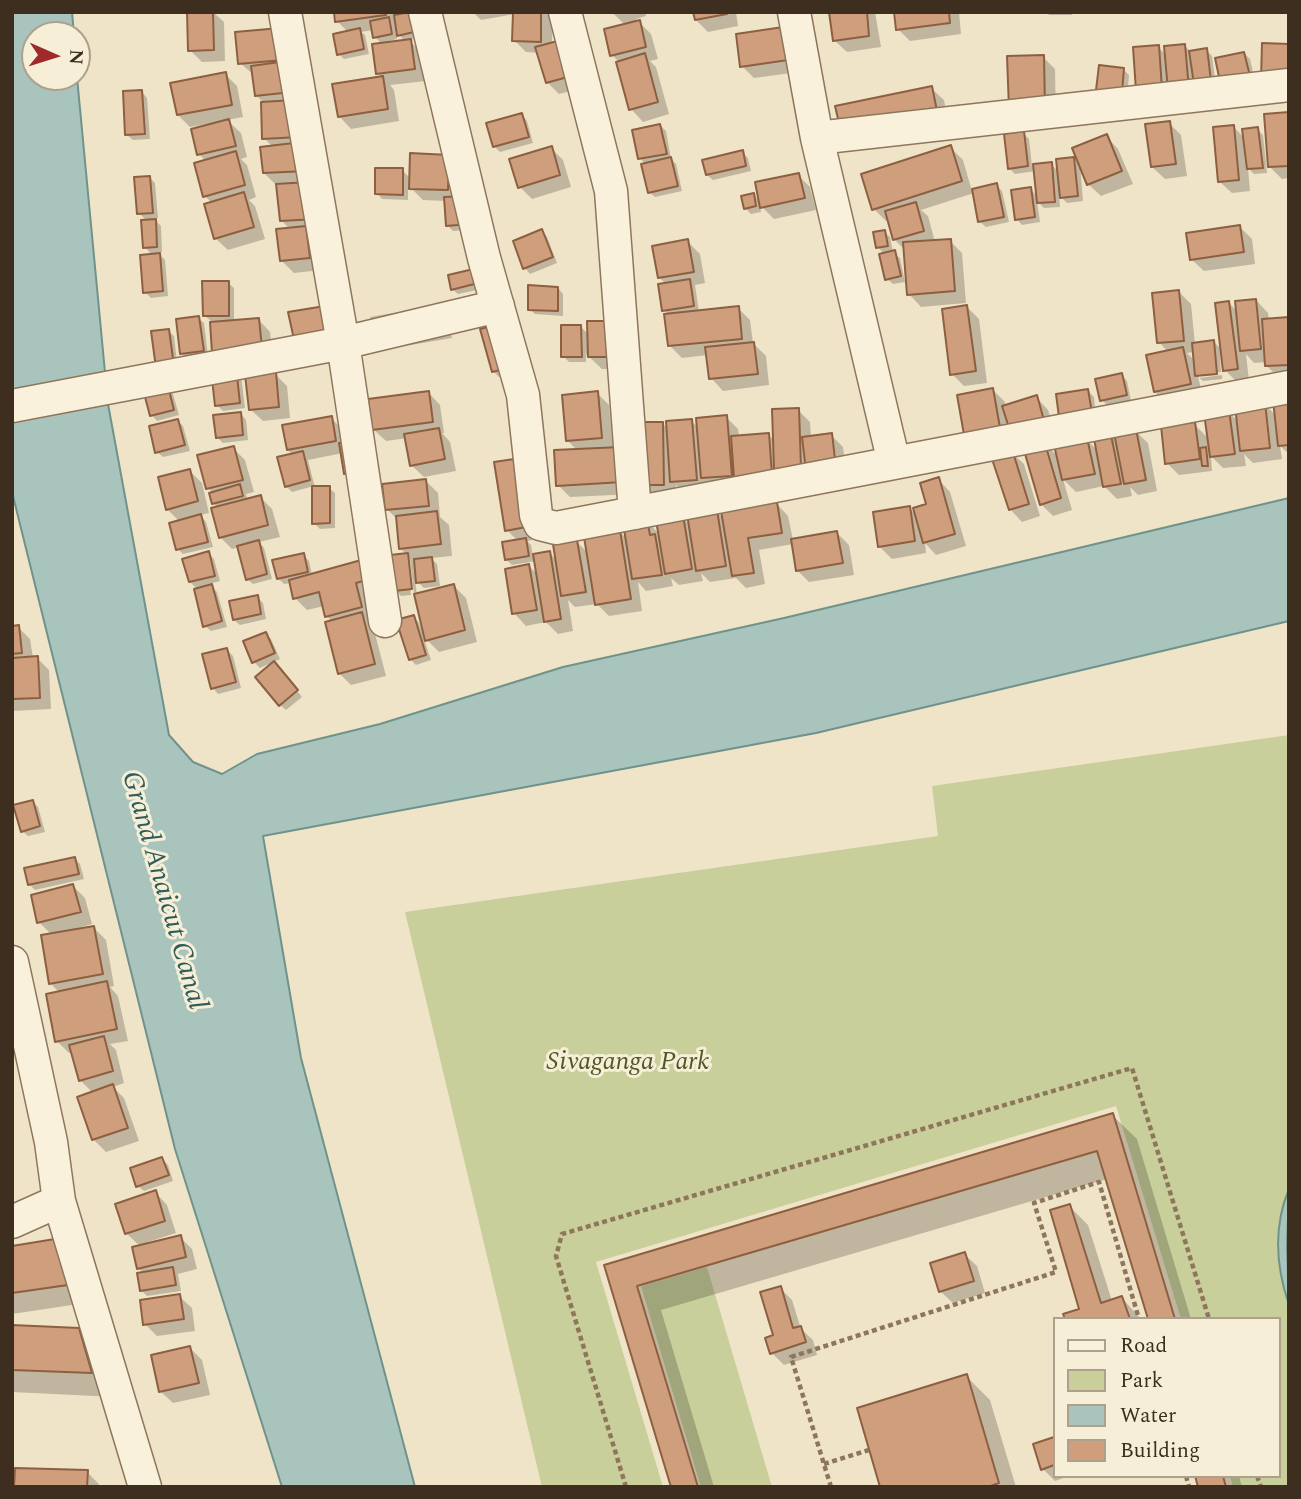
<!DOCTYPE html>
<html>
<head>
<meta charset="utf-8">
<style>
	body { margin:0 }
	#map { position:relative; width:1301px; height:1499px; overflow:hidden; background:#f0e4c8; font-family:Spectral,serif }
	canvas { display:block }
	.frame { position:absolute; inset:0; border:14px solid #3d2e20; pointer-events:none }
	.legend { position:absolute; left:1053px; top:1317px; width:228px; height:161px; box-sizing:border-box; background:#f7eed8; border:2px solid #ada18e; margin:0; padding:9px 12px; list-style:none; font-size:21px; color:#3d2e20 }
	.legend li { display:flex; align-items:center; gap:14px; height:35px }
	.legend b { width:35px; border:2px solid #ada18e }
	.north { position:absolute; left:21px; top:21px; width:70px; height:70px; box-sizing:border-box; background:#f7eed8; border:2px solid #ada18e; border-radius:50%; rotate:93deg; font-size:19px; font-weight:700; line-height:28px; text-align:center; color:#3d2e20 }
	.north::after { content:''; display:block; margin:auto; width:24px; height:32px; background:#9e2a2b; clip-path:polygon(50% 0,100% 100%,50% 72%,0 100%) }
</style>
</head>
<body>
<div id="map">
<canvas width="1301" height="1499"></canvas>
<div class="frame"></div>
<ul class="legend">
<li><b style="height:9px;background:#faf1dc"></b>Road</li>
<li><b style="height:19px;background:#c9cf9b"></b>Park</li>
<li><b style="height:19px;background:#a9c4bc"></b>Water</li>
<li><b style="height:19px;background:#cf9f7d"></b>Building</li>
</ul>
<div class="north">N</div>
</div>
<script>
const ctx = document.querySelector('canvas').getContext('2d');
ctx.lineJoin = 'round';
function fill(path, color) { ctx.fillStyle = color; ctx.fill(path, 'evenodd'); }
function stroke(path, color, width, dash) { ctx.strokeStyle = color; ctx.lineWidth = width; ctx.lineCap = dash ? 'butt' : 'round'; ctx.setLineDash(dash || []); ctx.stroke(path); }
function write(font, color, halo, rows, align = 'center') {
  ctx.font = font + ' Spectral,serif'; ctx.lineWidth = 6; ctx.setLineDash([]); ctx.textBaseline = 'middle'; ctx.strokeStyle = halo; ctx.fillStyle = color; for (const [text, x, y, turn = 0] of rows) {
    ctx.save(); ctx.translate(x, y); ctx.rotate((+turn || 0) * Math.PI / 180); ctx.textAlign = isNaN(turn) ? turn : align; if (halo) ctx.strokeText(text, 0, 0); ctx.fillText(text, 0, 0); ctx.restore();
  }
}
const green = new Path2D(`
	M1289 735V1487H1233L1230 1476H1278V1319H1181L1116 1106 596 1262 663 1487H542L405 912 938 836 932 786Z
	M707 1267 772 1487H701L641 1286Z`);
const water = new Path2D(`
	M12 12H72L74 35H35V77H77L108 404 169 735 193 762 222 774 257 754 380 724 563 667 784 618 1289 498V621L816 733 263 836 301 1058 415 1487H282L175 1149 12 492Z
	M1289 1189 1287 1246 1289 1305C1276 1267 1273 1227 1289 1189Z`);
const shadow = new Path2D(`
	M188 12H223L214 13 224 22 225 61 202 62 190 50Z
	M336 12H421L418 37 409 40 422 53 426 81 390 85 394 90 399 121 351 129 339 116 382 78 378 73 382 44 375 37 373 30 361 32 365 35 369 54 344 59 339 54 348 32 337 21ZM395 31 406 42 389 44V41L397 39Z
	M473 12H553L552 44 586 87 559 94 547 82 539 53 526 52 514 40 515 14 481 20Z
	M612 12H645L646 16 636 19 651 34 658 59 650 61 656 67 669 114 643 122 631 109 620 63 612 55 625 25Z
	M695 12H736L738 26 708 32 696 20Z
	M831 12H875L881 47 847 52 834 40Z
	M895 12H959L961 34 910 41 898 29Z
	M1046 12H1072V15H1049Z
	M790 28 806 71 754 78 742 66Z
	M280 30 321 270 294 273 282 261 290 229 281 220 276 185 264 173 273 147 264 138 263 102 257 96 254 75 240 63Z
	M1185 46 1191 52 1206 50 1212 56 1217 94 1150 103 1158 47 1166 55Z
	M1244 53 1250 59 1254 77 1217 59Z
	M1043 57 1055 69 1056 120H1023Z
	M1124 70 1129 75 1127 98 1103 96 1098 90Z
	M225 74 237 86 243 117 227 120 241 133 247 157 241 159 247 165 256 197 249 200 255 206 265 239 228 250 215 238 212 203 205 196 206 161 199 154 207 124 190 127 178 115Z
	M931 88 944 100 949 128 854 139Z
	M142 92 147 98 150 139 133 140 127 135Z
	M1289 114V178L1282 179 1267 164H1270Z
	M522 115 527 121 533 143 500 152 494 146Z
	M1169 123 1181 135 1187 176 1165 179 1152 167Z
	M660 125 666 131 671 159 676 164 682 191 655 197 649 192 646 165 640 158Z
	M1234 127 1245 139 1257 129 1263 135 1267 173 1254 174 1248 168 1250 191 1232 193 1219 181Z
	M1023 133 1029 139 1032 166 1051 164 1059 172 1074 159 1080 164 1083 201 1067 203 1059 195 1060 207 1044 208 1037 201 1040 222 1022 225 1017 219 1030 189 1038 197 1036 171 1015 174 1009 168Z
	M1106 136 1118 149 1133 184 1101 196 1088 184Z
	M950 147 963 160 972 191 996 185 1002 191 1009 222 986 227 980 222 974 193 921 210 928 216 935 242 950 241 962 253 966 303 921 307 909 294 905 250 894 239 889 220 886 221 874 209Z
	M551 148 563 160 571 187 532 199 520 187Z
	M742 152 748 158 751 171 713 180 707 175Z
	M449 157 475 229 453 231 447 225 446 201 423 200 408 185V200L382 199 377 193 402 170 411 179Z
	M798 175 810 187 816 210 774 219 760 205 761 212 751 214 745 208 754 195 761 203Z
	M149 177 155 183 158 218H153L161 226 162 252H157L165 260 168 296 151 298 145 292 152 255 145 247 147 221 139 213Z
	M1240 227 1252 239 1255 264 1204 271 1191 259Z
	M542 231 547 237 557 263 530 274 525 268 515 242Z
	M884 232 890 237 893 253 900 258 905 282 893 284 887 279 885 255 878 247Z
	M687 241 700 254 705 283 695 285 699 312 738 308 750 320 753 343 766 356 769 385 723 391 711 378 708 355 682 358 669 345V315L664 310 666 284 659 277Z
	M450 277 491 287 458 294 452 289Z
	M228 283 234 288V322L258 319 270 332 273 359 214 352 211 321 204 315Z
	M558 288 563 294V316L535 314 529 309Z
	M1179 292 1191 304 1195 344 1214 342 1223 351 1229 303 1238 312 1256 300 1268 313 1269 320 1289 319V377L1279 378 1267 366V362L1254 363 1246 354 1249 381 1237 382 1225 370 1223 355H1220L1221 372 1199 374V378L1222 375V379L1203 381 1198 377 1203 396 1167 404 1155 392 1168 352 1159 342ZM1194 352 1195 361 1187 353Z
	M434 306 446 318 452 338 387 349 374 337 370 317Z
	M967 307 979 319 987 383 964 386 952 374Z
	M198 318 204 323 208 356 187 359 182 353Z
	M581 327 589 335 627 368 602 369 586 354V362H569L563 356Z
	M482 330 509 375 499 377 493 371Z
	M168 331 174 336 178 371 164 373Z
	M235 369 241 375 245 408 223 411 217 405Z
	M275 374 287 386 290 418 263 421 250 409Z
	M1122 375 1127 381 1131 401 1107 405 1102 400Z
	M168 388 173 394 179 415 157 421 152 415Z
	M993 390 1005 402V406L1036 397 1048 410 1056 436 1042 440 1058 457 1086 439 1098 451 1094 430 1135 431 1148 443 1157 491 1138 495 1130 487 1132 496 1117 499 1104 486 1076 492 1063 479 1072 510 1053 516 1041 504 1025 448 1011 452 1024 464 1040 516 1022 522 1010 509Z
	M1088 391 1094 397 1096 418 1058 395Z
	M428 392 440 405 444 433H442L450 442 456 471 424 477 411 465 407 438 386 441 373 429Z
	M597 393 609 405 613 449 635 494 570 497 558 485 578 451 568 441Z
	M1289 400V454L1280 446 1282 459 1253 463 1244 454 1246 466 1223 468 1211 456 1212 471 1179 475 1167 463 1194 424 1209 439 1228 412 1238 421 1265 404 1276 416Z
	M798 410 810 422 811 437 831 435 843 447 847 479 715 489 707 482 708 491 684 493 676 485V496H655L643 484 663 424 668 429 691 421 699 428 726 417 738 429 739 437 769 435 775 442Z
	M241 414 246 420 248 440 223 443 217 437Z
	M331 418 343 430 351 479 345 473 343 453 308 460 315 488H329L335 493V528L320 529 314 523V486L292 492 286 486 293 455 288 450Z
	M178 421 183 426 190 451 163 457 157 452Z
	M233 448 245 460 254 492 246 494 248 500 260 497 272 509 280 537 259 542 264 548 272 579 253 584 247 579 239 547 232 549 220 537 218 508 213 503V493L208 488Z
	M496 464 543 538 527 541 531 545 533 556 550 553 557 561 577 542 589 554 620 532 628 540 647 521 660 535 682 517 691 526 716 511 725 520 776 503 788 516 793 540 837 533 849 545 854 575 809 582 797 570 793 544 759 550 765 584 746 588 736 578 710 582 701 573 703 581 679 585 671 578 673 586 646 591 638 582 642 611 609 616 597 604 575 607 568 600 573 631 558 634 546 622 526 626 514 613 529 566 538 575 536 561 512 565 506 559 518 541 507 530Z
	M190 471 202 483 209 513 200 515 206 522 213 547 183 554 178 549 180 522 167 509Z
	M938 479 950 492 966 546 936 555 925 543 926 553 892 559 880 547 909 508 917 515 928 505Z
	M426 481 438 493 440 517 449 525 452 556 431 558 437 564 440 586 424 588 415 579 417 596 454 586 466 598 477 642 439 652 423 636 431 660 416 665 410 659 414 617 419 623 422 631H425L416 594H414L410 559H407L411 595 401 596 395 590 407 555 400 548 398 520 387 509Z
	M208 553 214 559 220 581 209 584 217 592 227 627 211 631 205 626 198 590 190 582Z
	M303 555 309 561 312 575 377 574 373 619 368 621 373 626 386 676 351 685 339 673 332 622 327 616 324 606 307 610 295 598 291 583 284 584 278 578Z
	M257 597 263 603 266 619 240 625 234 620Z
	M18 627 30 639 33 658H37L49 670 51 709 12 711V628Z
	M265 634 271 639 280 659 260 668 254 662 246 642Z
	M227 650 233 656 241 688 218 694 213 688Z
	M279 669 302 697 286 710 280 705Z
	M32 801 38 807 45 832 28 836 22 831Z
	M75 859 80 864 84 879 35 890 29 884Z
	M73 886 85 898 92 924 78 928 79 930 94 928 106 940 114 986 110 987 118 996 128 1041 110 1044 116 1050 124 1083 113 1087 124 1098 139 1141 106 1152 94 1140 80 1098 93 1093 80 1080 73 1052 69 1053 57 1041 60 993 50 983 52 935 39 922Z
	M1112 1115 1137 1139 1191 1319H1150L1107 1179 661 1310 714 1487H672L606 1267Z
	M162 1159 168 1165 173 1181 144 1191 138 1186Z
	M155 1192 167 1205 176 1233 148 1242 149 1245 180 1237 192 1249 197 1269 178 1274 181 1291 147 1296 141 1290 144 1273 139 1269 134 1249 141 1247 126 1233Z
	M1069 1206 1088 1225 1112 1301 1122 1298 1141 1319H1067L1081 1310Z
	M61 1240 85 1303 12 1314V1247Z
	M964 1254 977 1266 985 1293 953 1303 940 1291Z
	M780 1288 792 1300 801 1329 813 1340 817 1355 784 1365 772 1353Z
	M179 1296 192 1308 195 1331 157 1336 145 1324Z
	M12 1326 79 1330 103 1355 115 1397 12 1392Z
	M190 1348 202 1360 210 1395 173 1403 160 1391Z
	M966 1376 990 1400 1016 1487H883Z
	M1054 1439V1476H1069L1055 1481 1043 1469 1035 1446Z
	M87 1472 99 1484V1487H16Z
	M1197 1476H1239L1242 1487H1200Z`);
const building = new Path2D(`
	M187 12H213L214 50 188 51Z
	M334 12H385L386 15 335 22Z
	M410 12 414 32 397 36 394 15Z
	M513 12H541V42L512 41Z
	M693 12H727V14L695 20Z
	M829 12H867L869 36 833 41Z
	M894 12H949L950 23 896 30Z
	M389 17 392 34 373 38 370 21Z
	M640 20 646 47 610 56 604 29Z
	M790 26 795 59 740 67 736 34Z
	M280 28 283 60 238 64 235 32Z
	M360 28 364 49 337 55 333 34Z
	M411 39 415 69 376 74 372 44Z
	M565 39 575 75 546 83 535 47Z
	M1262 43 1289 44V80H1261Z
	M1185 44 1189 89 1168 90 1164 46Z
	M1159 45 1162 89 1136 91 1133 47Z
	M1207 48 1212 89 1195 91 1189 51Z
	M1244 52 1251 80 1221 86 1215 58Z
	M645 53 658 102 629 110 616 62Z
	M1044 55 1045 108 1009 109 1007 56Z
	M287 61 292 92 255 96 251 66Z
	M1099 65 1124 68 1122 93 1096 90Z
	M226 72 232 105 177 115 170 83Z
	M383 76 388 109 338 117 332 84Z
	M932 86 938 116 840 127 835 106Z
	M142 90 145 134 125 135 123 91Z
	M295 100 300 137 262 139 261 102Z
	M1289 112V166L1268 167 1264 114Z
	M522 113 529 137 493 147 486 123Z
	M229 119 236 146 197 155 191 129Z
	M1170 121 1176 164 1151 167 1145 124Z
	M660 124 667 154 638 159 632 130Z
	M1234 125 1239 180 1218 182 1213 127Z
	M1258 127 1263 168 1247 169 1242 129Z
	M1024 131 1028 166 1008 169 1004 134Z
	M1107 134 1122 171 1087 185 1072 148Z
	M302 142 307 171 263 173 260 147Z
	M951 145 962 181 872 210 861 174Z
	M552 146 560 175 518 188 509 159Z
	M743 150 746 166 706 175 702 160Z
	M236 151 245 185 203 197 194 163Z
	M410 153 449 155 448 190 409 189Z
	M671 157 678 186 648 193 641 164Z
	M1074 157 1078 196 1060 198 1056 159Z
	M1052 162 1055 202 1037 203 1033 164Z
	M375 168H403V195L375 194Z
	M799 173 805 198 760 208 755 182Z
	M150 176 153 213 137 214 134 177Z
	M308 182 316 219 280 221 276 184Z
	M997 183 1004 217 978 222 972 189Z
	M1031 187 1035 217 1015 220 1011 190Z
	M244 192 254 227 214 239 204 204Z
	M754 193 756 206 744 209 741 196Z
	M468 196 470 224 446 226 444 197Z
	M916 202 924 231 893 240 885 211Z
	M156 219 157 247 143 248 141 220Z
	M1240 225 1244 252 1190 260 1186 233Z
	M306 226 310 258 280 261 276 229Z
	M542 229 553 257 523 269 513 241Z
	M885 230 888 246 876 248 873 232Z
	M688 239 694 272 658 278 652 246Z
	M951 239 955 291 907 295 903 242Z
	M895 250 901 276 885 280 879 254Z
	M160 253 163 291 143 293 140 255Z
	M482 267 486 281 451 290 448 275Z
	M690 279 694 306 662 311 658 284Z
	M202 281H229V316H203Z
	M528 285 558 287V311L528 310Z
	M1179 290 1184 341 1157 343 1152 293Z
	M1256 299 1261 349 1240 351 1235 301Z
	M1229 301 1238 369 1223 371 1215 303Z
	M331 305 337 339 295 344 288 312Z
	M967 305 976 371 950 375 942 309Z
	M739 306 742 339 668 346 664 314Z
	M199 316 204 351 180 354 176 319Z
	M1289 317V365L1265 366 1262 319Z
	M259 318 262 348 212 353 210 322Z
	M587 321H615L616 357H588Z
	M561 325H581L582 357H561Z
	M492 326 505 369 492 372 480 329Z
	M169 329 174 366 156 368 151 331Z
	M1214 340 1217 374 1195 376 1192 343Z
	M754 342 758 374 709 379 705 347Z
	M1183 347 1191 384 1154 392 1146 355Z
	M236 367 240 403 215 406 211 370Z
	M276 372 279 407 249 410 245 375Z
	M1122 373 1127 395 1100 401 1095 379Z
	M168 386 174 410 150 416 144 393Z
	M993 388 1002 439 966 446 957 395Z
	M1088 389 1092 413 1059 417 1056 394Z
	M429 391 433 422 372 430 368 399Z
	M598 391 602 438 566 441 562 395Z
	M1037 395 1045 424 1011 434 1002 406Z
	M1289 398V445L1278 446 1273 400Z
	M1265 402 1270 448 1240 451 1235 406Z
	M799 408 801 468 774 469 772 409Z
	M1229 410 1235 454 1210 457 1204 413Z
	M241 412 243 435 216 438 213 415Z
	M727 415 732 476 701 478 696 418Z
	M332 416 336 441 287 450 282 425Z
	M178 419 185 445 155 453 149 426Z
	M692 419 697 480 670 482 666 421Z
	M640 422H663L664 485H641Z
	M1195 422 1200 459 1165 464 1161 426Z
	M1109 425 1121 484 1103 487 1092 428Z
	M439 428 445 459 410 466 404 434Z
	M1136 429 1146 480 1124 484 1114 433Z
	M769 433 772 475 734 478 731 436Z
	M832 433 836 468 806 471 802 437Z
	M1087 438 1095 474 1062 480 1054 445Z
	M1044 440 1061 498 1040 505 1023 447Z
	M355 441 359 472 344 474 339 443Z
	M234 446 243 480 206 489 197 455Z
	M621 447 623 482 556 486 554 450Z
	M1206 447 1208 466H1202L1200 448Z
	M1012 449 1029 504 1009 510 991 456Z
	M303 451 310 480 285 487 277 457Z
	M521 458 532 526 505 531 494 462Z
	M190 469 198 501 166 510 158 477Z
	M939 477 955 534 923 543 913 508 926 504 920 483Z
	M426 479 429 506 385 510 382 484Z
	M240 484 243 496 212 504 209 493Z
	M312 486H330V523L312 524Z
	M261 495 268 525 219 538 211 508Z
	M777 502 782 533 748 538 754 573 732 576 721 511Z
	M910 506 915 541 878 547 873 512Z
	M717 510 726 566 696 571 687 514Z
	M437 511 441 544 399 549 396 516Z
	M201 514 208 542 176 550 169 523Z
	M683 515 692 569 665 574 656 520Z
	M647 519 650 535 655 534 662 575 632 579 623 523Z
	M620 530 631 599 595 605 584 537Z
	M837 531 843 563 796 571 791 539Z
	M526 538 529 556 505 560 502 542Z
	M259 540 267 574 246 580 237 546Z
	M577 540 586 592 561 596 553 544Z
	M209 551 215 576 189 582 182 559Z
	M550 551 561 619 544 622 533 554Z
	M304 553 308 572 277 579 272 560Z
	M408 553 412 589 394 591 390 555Z
	M432 557 435 581 416 583 414 559Z
	M365 559 370 579 356 583 362 607 325 617 319 592 293 599 289 580Z
	M529 564 537 610 512 614 505 569Z
	M212 584 222 621 203 627 194 589Z
	M454 584 465 630 425 641 414 594Z
	M258 595 261 614 233 620 229 601Z
	M362 612 375 664 338 674 325 622Z
	M414 615 426 655 409 660 396 620Z
	M19 625 22 653 12 654V626Z
	M266 632 275 653 252 663 243 641Z
	M227 648 236 682 211 689 202 654Z
	M38 656 40 698 12 699V658Z
	M274 661 298 690 279 706 255 677Z
	M33 800 40 826 21 832 13 805Z
	M75 857 79 874 28 885 24 868Z
	M73 884 81 912 37 923 31 895Z
	M94 926 103 974 49 984 41 935Z
	M107 981 117 1029 55 1042 46 994Z
	M104 1036 113 1071 79 1081 69 1045Z
	M113 1084 128 1128 92 1140 77 1097Z
	M1113 1113 1175 1319H1148L1097 1151 637 1286 698 1487H671L604 1265Z
	M162 1157 169 1175 136 1187 130 1168Z
	M156 1190 165 1221 125 1234 115 1204Z
	M1070 1204 1101 1303 1122 1296 1130 1319H1065L1063 1314 1079 1309 1050 1210Z
	M181 1235 186 1257 137 1269 132 1247Z
	M61 1238 68 1285 12 1293V1246Z
	M965 1252 974 1281 939 1292 930 1263Z
	M173 1267 176 1285 140 1291 137 1273Z
	M781 1286 793 1328 801 1326 806 1342 770 1354 765 1338 773 1335 760 1292Z
	M180 1294 184 1319 143 1325 140 1300Z
	M12 1325 79 1328 92 1373 12 1370Z
	M190 1346 199 1383 159 1392 151 1355Z
	M967 1374 999 1483 988 1487H880L857 1408Z
	M1054 1437V1465L1041 1470 1033 1444Z
	M15 1468 88 1470 87 1487H14Z
	M1195 1476H1223L1226 1487H1198Z`);
const path = new Path2D(`
	M824 1464 869 1450
	M1186 1476 1189 1487
	M1257 1476 1261 1487
	M626 1487 556 1256 562 1234 1132 1068 1209 1319
	M831 1487 791 1357 1056 1272 1034 1203 1099 1182 1139 1319`);
const minor = new Path2D(`
	M285 12 343 343 385 621
	M425 12 484 258 523 395 536 515 540 524 556 528 1289 387
	M565 12 611 191 635 513
	M794 12 817 138 894 463
	M817 138 1289 85
	M12 406 343 343 498 306
	M12 962 51 1142 59 1201 145 1487
	M12 1222 59 1201`);
const parkNames = [
	["Sivaganga Park",628,1064]
];
const waterNames = [
	["Grand Anaicut Canal",162,891,74]
];
fill(green, '#c9cf9b');
fill(water, '#a9c4bc');
stroke(water, '#6f938a', 2);
fill(shadow, '#0003');
fill(building, '#cf9f7d');
stroke(building, '#8d5f41', 2);
stroke(minor, '#8d765c', 35);
stroke(path, '#8d765c', 4.5, [5, 3.5]);
stroke(minor, '#faf1dc', 32);
write('italic 26px', '#4d5a26', '#f7eed8', parkNames);
write('italic 28px', '#2f5d5a', '#f7eed8', waterNames);
</script>
</body>
</html>
